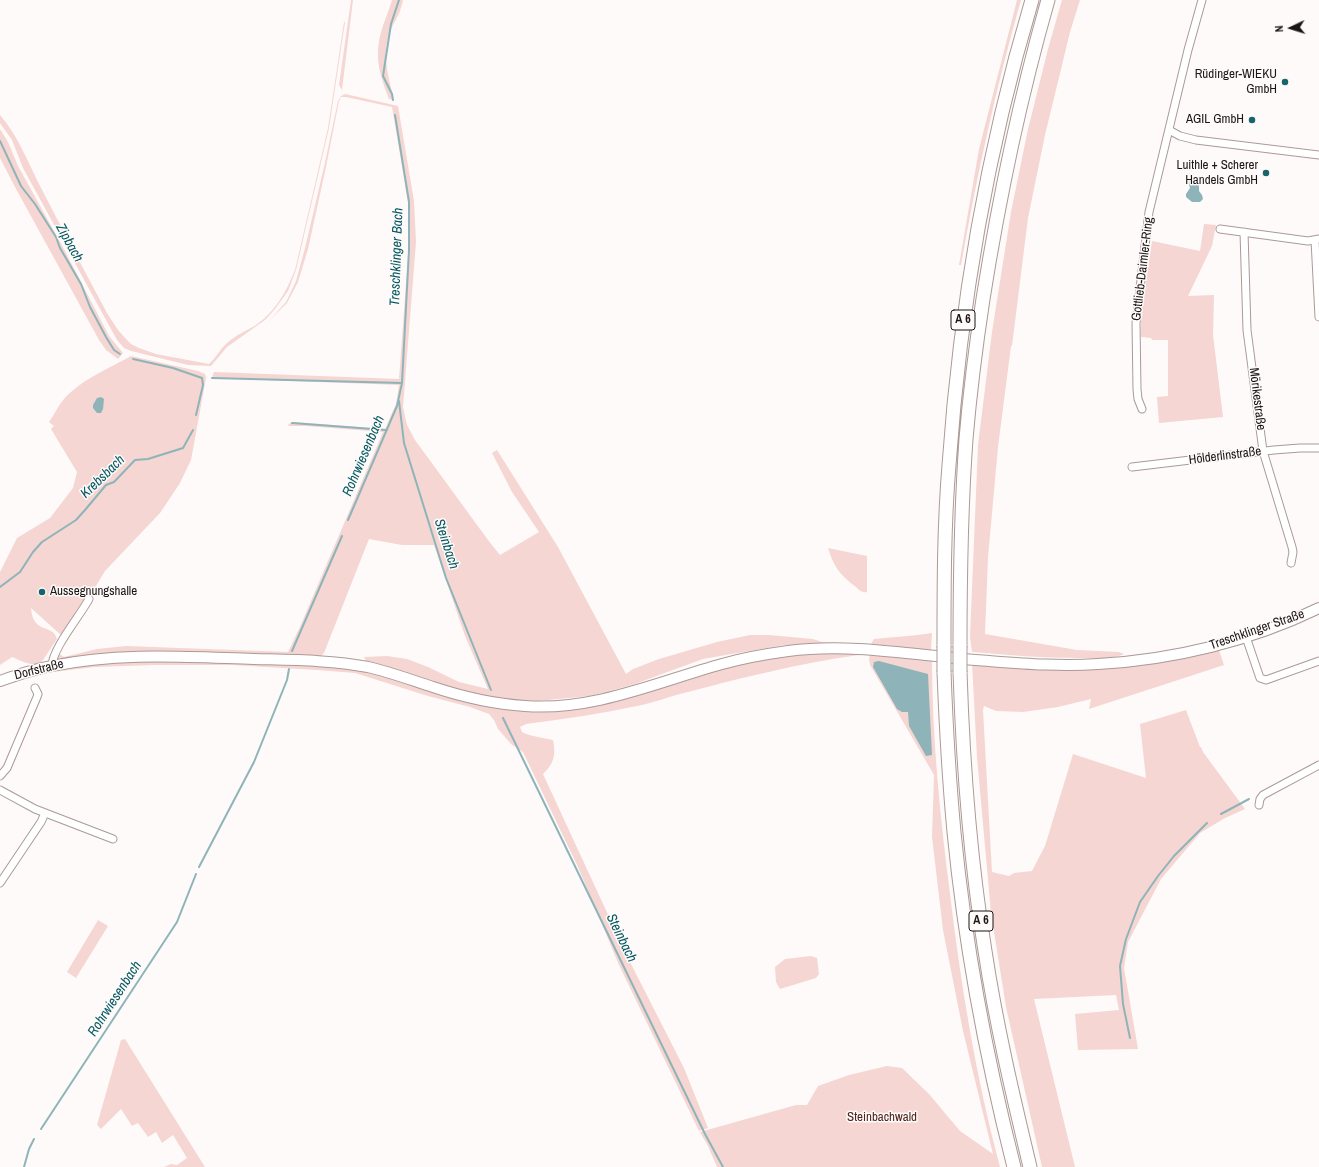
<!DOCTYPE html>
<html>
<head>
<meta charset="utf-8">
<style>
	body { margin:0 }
	#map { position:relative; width:1319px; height:1167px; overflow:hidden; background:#fdfaf9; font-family:"Archivo Narrow",sans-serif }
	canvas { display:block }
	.north { position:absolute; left:1271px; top:8px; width:40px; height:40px; -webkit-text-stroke:3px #fdfaf9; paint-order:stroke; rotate:266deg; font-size:11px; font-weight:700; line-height:16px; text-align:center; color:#1b1514 }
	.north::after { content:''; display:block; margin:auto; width:14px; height:18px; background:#1b1514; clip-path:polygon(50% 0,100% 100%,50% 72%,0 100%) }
</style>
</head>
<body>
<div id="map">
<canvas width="1319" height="1167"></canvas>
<div class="north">N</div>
</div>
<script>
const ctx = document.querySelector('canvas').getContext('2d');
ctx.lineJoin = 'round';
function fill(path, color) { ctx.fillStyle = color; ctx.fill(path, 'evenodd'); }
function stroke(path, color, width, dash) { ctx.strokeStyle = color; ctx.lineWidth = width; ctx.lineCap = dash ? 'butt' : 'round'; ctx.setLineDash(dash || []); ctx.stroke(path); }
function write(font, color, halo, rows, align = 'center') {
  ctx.font = font + ' "Archivo Narrow",sans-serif'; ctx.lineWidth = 3; ctx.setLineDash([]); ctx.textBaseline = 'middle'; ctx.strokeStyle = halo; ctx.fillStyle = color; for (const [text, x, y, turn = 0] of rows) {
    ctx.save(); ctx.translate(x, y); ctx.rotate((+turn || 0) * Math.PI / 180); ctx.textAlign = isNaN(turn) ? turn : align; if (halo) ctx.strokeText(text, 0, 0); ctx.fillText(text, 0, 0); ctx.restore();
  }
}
const green = new Path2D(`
	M351 0H353L342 90 339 85Z
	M392 0H403C400 16 393 22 389 35 382 58 389 78 394 100L389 99C380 75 374 58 381 32 384 21 389 11 392 0Z
	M1017 0H1021C996 87 977 175 961 265H959L979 149Z
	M1062 0H1080L1070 32 1045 135 1028 218 1012 346H1011L998 447 988 557 985 634 1077 650 1119 652 1124 654C1111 660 1093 658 1079 658 1043 658 1008 655 972 652L970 637 978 445 992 332 1011 212 1028 129 1048 49Z
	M344 22H345L329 128 296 270 288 291 275 309 265 320 227 347 211 366 188 365 131 351 124 348 117 340 23 168 12 140 0 123V115C18 136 27 160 39 184 61 227 84 270 107 313L118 330 126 339 131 344 139 348 156 354 209 364C216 358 220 349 227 343 236 335 246 331 256 325 276 311 286 292 295 270L328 128Z
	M345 94 398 106 414 201 416 242 403 407 407 425 415 440 488 540 500 555 539 532 512 492 492 453 497 450 558 547 626 674 633 669 659 659 717 642 750 635H769L813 639 822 642 859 644 858 646 784 645 749 651 703 659 632 685 590 696 537 701 512 700 464 692 423 678 366 661 364 657 387 656 407 659 428 667 459 682 488 689 465 636 434 545H402L369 539 324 653 320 657 220 653 139 651 93 655 59 660 57 656 58 653 64 657 97 649 126 646 288 652 299 629 383 432 306 426H289L288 425 290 423 295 422 385 429 396 404 399 385 212 378 214 372 399 379 409 242 408 202 392 107 346 97H341L339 101 326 167 308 249 298 282 287 303 268 322 286 302 296 281 305 248 324 167 338 101 341 96Z
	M0 129 8 142 18 166 65 251 109 336 123 353 118 359 106 350 99 340 15 187 0 158Z
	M1204 224 1216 225 1212 246 1188 296 1214 295 1213 335 1223 417 1159 423 1157 397 1168 396V340H1152L1151 338 1141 337V318L1152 241 1200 251Z
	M131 356 198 371 205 374 206 378 191 460 180 483 160 513 105 571 88 599 62 636 31 608C33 635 53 623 57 639L43 660C34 669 22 661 12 657L0 665V572L17 538 50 518 73 488 77 472 51 429 54 426 49 422C54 415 58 406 64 399 82 379 108 369 131 356Z
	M828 548 867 556V592C862 593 859 590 856 587 840 575 834 567 828 548Z
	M932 633 931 650 871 644 874 639 918 635Z
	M1218 647 1224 665 1089 709 1091 699 1058 707 1023 712 996 711 984 706 983 710 992 872 1009 876 1014 873 1032 871 1045 846 1073 754 1146 778 1140 724 1186 710 1200 747H1201L1203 752 1245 809 1225 818 1200 833 1161 879 1128 942 1124 968 1138 1049 1078 1050 1075 1014 1119 1010 1116 995 1034 999 1075 1167H1042L1006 1007 991 913 977 757 972 663 1037 668Z
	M804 652 860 654 859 655C800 663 741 678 684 693 668 697 653 703 637 706 600 714 563 719 526 724L520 727 522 732C529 736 544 738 553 740 556 755 554 764 543 774L629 960 684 1068 708 1128 699 1131 619 965 578 867 533 773 523 752 511 744 498 729 494 720 489 714 470 707 428 696 355 673 317 670 232 665H155L95 667 52 672 47 670 107 659 253 661 374 670 459 697 567 706 705 670Z
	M870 654 932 659C932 737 940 816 950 894 961 986 976 1078 1000 1167H717L708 1146 700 1132 796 1105H807L818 1086 849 1075 887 1066 902 1068 929 1094 960 1131 993 1154 963 1031 943 930 932 837 934 775 870 665 869 659Z
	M98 920 108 926 76 978 67 972Z
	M811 956 817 958 819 974 816 978 780 989 776 982 775 967 785 959Z
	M125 1039 205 1167H164L171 1164 177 1165 187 1158 173 1135 162 1143 156 1132 148 1137 138 1123 132 1126 121 1109 101 1129 97 1125 121 1040Z`);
const water = new Path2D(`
	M1191 179 1199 180V191L1202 195 1203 199 1200 202H1192L1186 197V194L1190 188 1188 182Z
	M101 397 104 399 103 409 101 413H97L93 408V405L97 398Z
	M879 661 928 674 932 755 926 756 909 726 908 712H902L897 709 873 667 874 662Z`);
const stream = new Path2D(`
	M393 100 392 94 383 76 391 24 399 0
	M0 141 21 186 35 204 56 237 60 248 81 284 90 307 106 337 114 350 120 354
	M133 359 173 368 202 378 203 385 196 415
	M212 378 402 383
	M399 401 404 443 446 578 491 690
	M292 423 386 430
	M348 520 397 406 402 383 409 250V202L395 115
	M0 587 20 572 33 552 42 542 76 520 85 510 106 485 114 482 135 460 148 459 183 448 193 430
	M292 651 342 536
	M503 718 705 1134 723 1167
	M1221 814 1249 799
	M199 867 254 762 287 680 289 669
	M1130 1038 1123 1004 1120 966 1126 939 1140 902 1158 876 1174 856 1207 823
	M41 1129 177 922 196 874
	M24 1167 29 1149 34 1139`);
const street = new Path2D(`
	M1169 130 1180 136 1196 140 1319 155
	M1220 229 1308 241 1319 239
	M1244 232 1247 330 1263 451 1292 547 1293 552 1291 563
	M1315 240 1319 317
	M1142 409 1138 399 1137 389 1136 323 1149 212 1188 50 1202 0
	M1132 467 1274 450 1300 448H1319
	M1246 637 1260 678 1266 680 1319 661
	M52 666C52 649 80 616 89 599
	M0 776 7 768 37 697 38 694 35 688
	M0 790 35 809 113 839
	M1259 805 1260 799 1263 795 1319 765
	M0 883 41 822 45 813`);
const secondary = new Path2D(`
	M0 681C17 675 34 669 52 666 119 652 186 657 254 659 292 660 331 660 368 667 390 672 411 680 433 687 463 697 493 704 525 706 594 711 657 682 722 664 743 658 766 654 788 651 851 643 914 655 976 660 1017 663 1058 667 1098 664 1172 660 1252 641 1319 608`);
const highway = new Path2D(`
	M944 646C944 586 944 525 949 465 960 308 987 151 1032 0
	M960 646C960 577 961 508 966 439 970 392 976 345 983 299 999 198 1020 98 1048 0
	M944 672C946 725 949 778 954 832 965 945 986 1057 1014 1167
	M960 672C963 765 970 859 985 951 996 1024 1013 1096 1030 1167`);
const highwayBridge = new Path2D(`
	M944 646V672
	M960 646V672`);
const markers = [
	[1285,82,4,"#17646c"],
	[1252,120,4,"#17646c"],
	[1266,173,4,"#17646c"],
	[42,592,4,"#17646c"]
];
const shields = [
	[963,320,24],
	[981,921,24]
];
const shieldNames = [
	["A 6",963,320],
	["A 6",981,921]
];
const poiNames = [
	["Rüdinger-WIEKU",1277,75],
	["GmbH",1277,90],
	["AGIL GmbH",1244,120],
	["Luithle + Scherer",1258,166],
	["Handels GmbH",1258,181],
	["Aussegnungshalle",50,592,"left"]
];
const streetNames = [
	["Gottlieb-Daimler-Ring",1143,269,-83],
	["Mörikestraße",1257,399,83],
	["Hölderlinstraße",1225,456,-7],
	["Treschklinger Straße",1257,630,-19],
	["Dorfstraße",39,670,-14]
];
const parkNames = [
	["Steinbachwald",882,1118]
];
const waterNames = [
	["Zipbach",69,243,61],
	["Treschklinger Bach",397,257,-88],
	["Rohrwiesenbach",364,456,-67],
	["Krebsbach",103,477,-44],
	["Steinbach",446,544,72],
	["Steinbach",621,938,64],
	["Rohrwiesenbach",115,999,-57]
];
fill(green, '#f5d6d2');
fill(water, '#8eb4b9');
stroke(stream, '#8eb4b9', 2);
stroke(street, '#ab9a97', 9);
stroke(secondary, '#ab9a97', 12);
stroke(highway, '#ab9a97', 15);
stroke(street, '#fff', 7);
stroke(secondary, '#fff', 10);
stroke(highway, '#fff', 13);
stroke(highwayBridge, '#ab9a97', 15, []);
stroke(highwayBridge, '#fff', 13);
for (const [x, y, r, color] of markers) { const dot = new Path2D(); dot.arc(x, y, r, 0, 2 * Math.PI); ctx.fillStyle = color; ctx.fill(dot); stroke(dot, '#fdfaf9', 1.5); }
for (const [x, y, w] of shields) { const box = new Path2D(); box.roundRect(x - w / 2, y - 10, w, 20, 3); ctx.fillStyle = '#fdfaf9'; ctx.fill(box); stroke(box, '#1b1514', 1); }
write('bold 12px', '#1b1514', null, shieldNames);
write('13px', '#1b1514', '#fdfaf9', poiNames, 'right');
write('13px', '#1b1514', '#fdfaf9', streetNames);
write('13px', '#50221d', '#fdfaf9', parkNames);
write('italic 14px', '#065a62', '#fdfaf9', waterNames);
</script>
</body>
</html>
